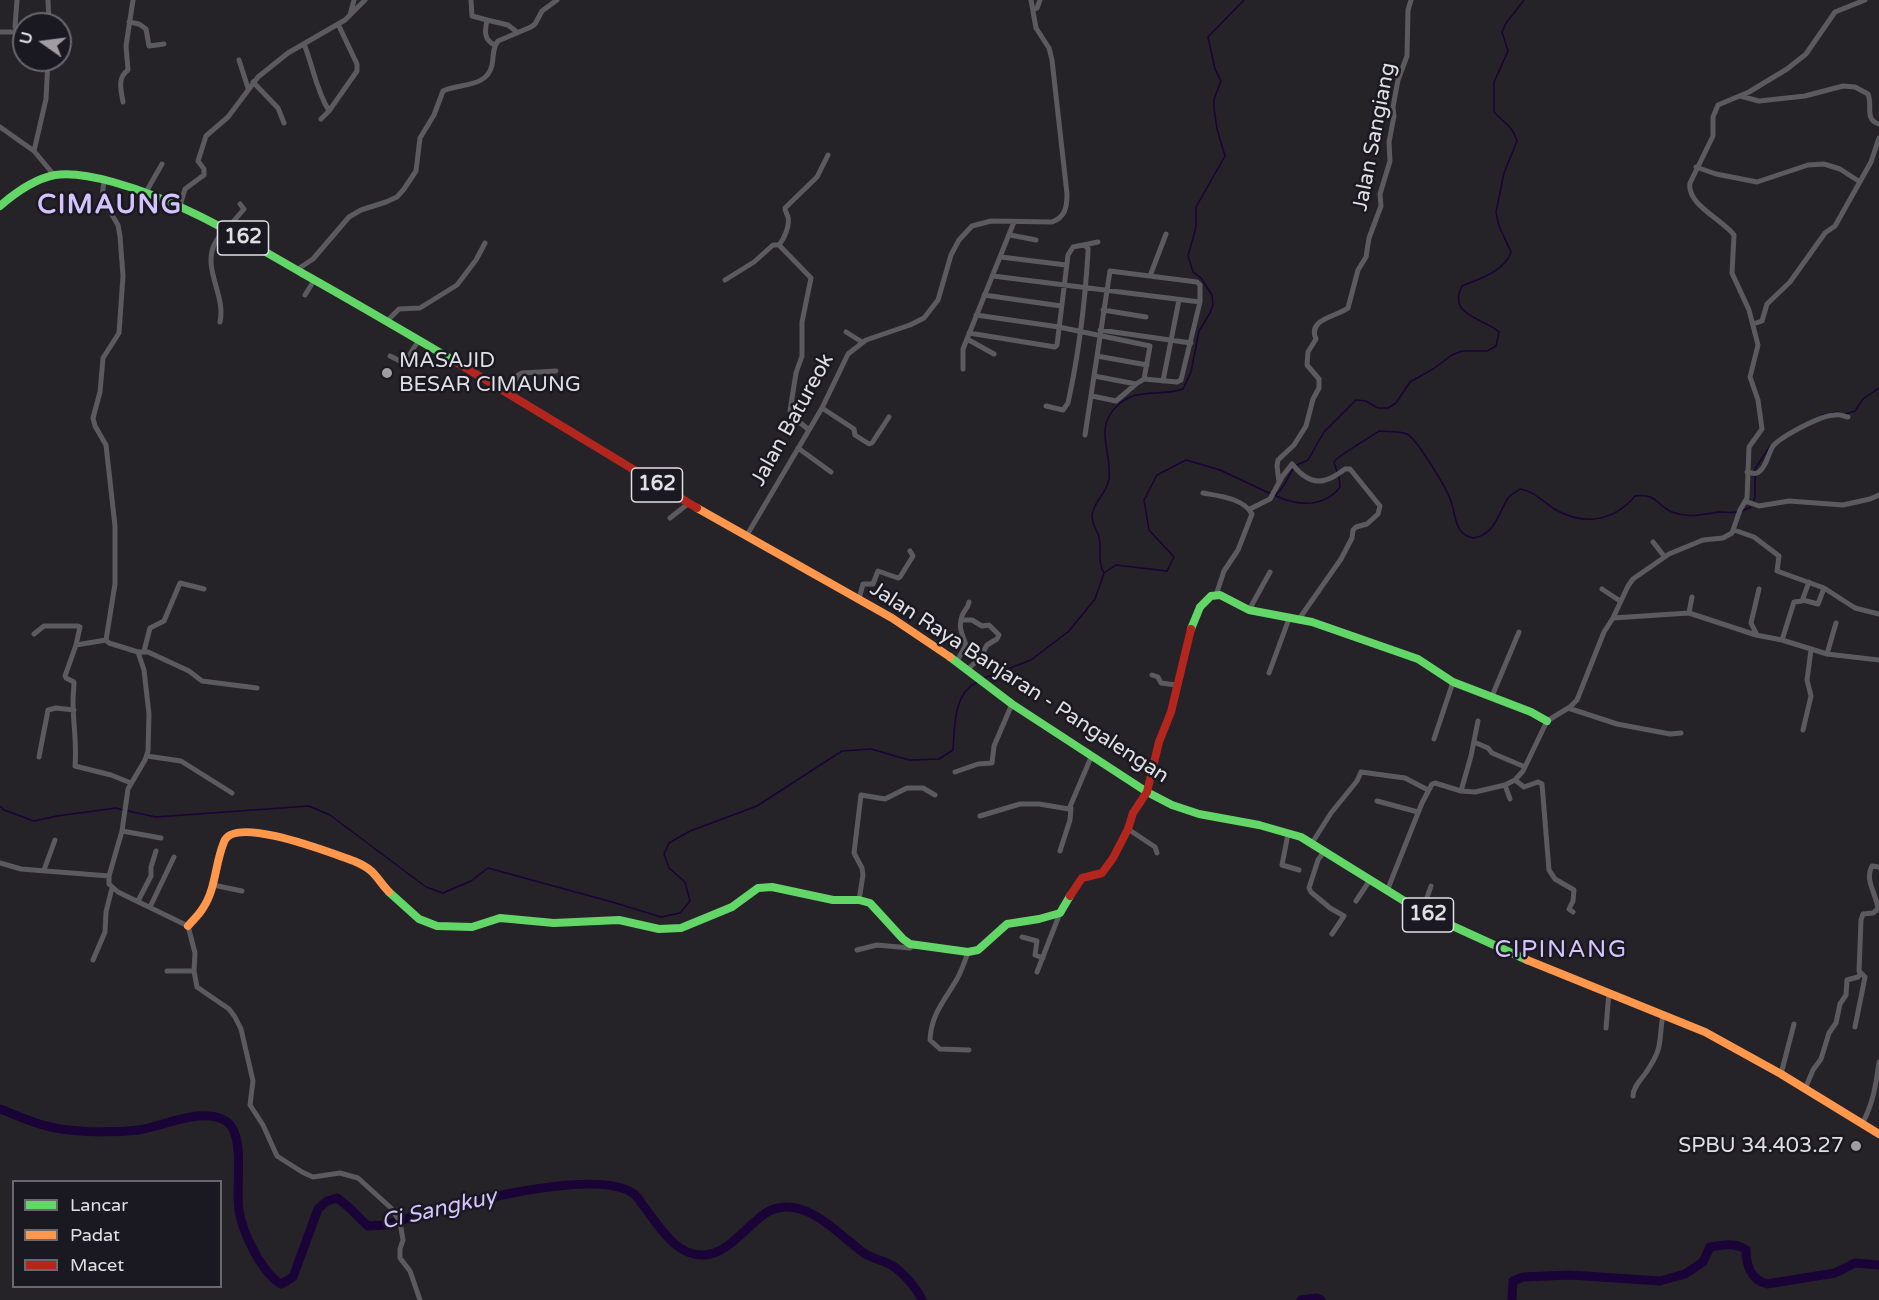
<!DOCTYPE html>
<html>
<head>
<meta charset="utf-8">
<style>
	body { margin:0 }
	#map { position:relative; width:1879px; height:1300px; overflow:hidden; background:#252328; font-family:"Varela Round",sans-serif }
	canvas { display:block }
	.legend { position:absolute; left:12px; top:1180px; width:210px; height:108px; box-sizing:border-box; background:#1a1820; border:2px solid #69686e; margin:0; padding:8px 10px; list-style:none; font-size:18px; color:#e0dfe4 }
	.legend li { display:flex; align-items:center; gap:12px; height:30px }
	.legend b { width:30px; border:2px solid #69686e }
	.north { position:absolute; left:12px; top:12px; width:60px; height:60px; box-sizing:border-box; background:#1a1820; border:2px solid #69686e; border-radius:50%; rotate:284deg; font-size:16px; font-weight:700; line-height:24px; text-align:center; color:#e0dfe4 }
	.north::after { content:''; display:block; margin:auto; width:21px; height:27px; background:#9f9da2; clip-path:polygon(50% 0,100% 100%,50% 72%,0 100%) }
</style>
</head>
<body>
<div id="map">
<canvas width="1879" height="1300"></canvas>
<ul class="legend">
<li><b style="height:8px;background:#63d668"></b>Lancar</li>
<li><b style="height:8px;background:#ff974d"></b>Padat</li>
<li><b style="height:8px;background:#b3261e"></b>Macet</li>
</ul>
<div class="north">U</div>
</div>
<script>
const ctx = document.querySelector('canvas').getContext('2d');
ctx.lineJoin = 'round';
function stroke(path, color, width, dash) { ctx.strokeStyle = color; ctx.lineWidth = width; ctx.lineCap = dash ? 'butt' : 'round'; ctx.setLineDash(dash || []); ctx.stroke(path); }
function write(font, color, halo, rows, align = 'center') {
  ctx.font = font + ' "Varela Round",sans-serif'; ctx.lineWidth = 5; ctx.setLineDash([]); ctx.textBaseline = 'middle'; ctx.strokeStyle = halo; ctx.fillStyle = color; for (const [text, x, y, turn = 0] of rows) {
    ctx.save(); ctx.translate(x, y); ctx.rotate((+turn || 0) * Math.PI / 180); ctx.textAlign = isNaN(turn) ? turn : align; if (halo) ctx.strokeText(text, 0, 0); ctx.fillText(text, 0, 0); ctx.restore();
  }
}
const stream = new Path2D(`
	M1845 414 1855 411 1863 399 1879 388
	M1822 415 1838 412
	M1778 439 1794 429
	M1297 465 1308 460 1324 432 1356 400 1366 401 1378 408H1388L1396 403 1410 382 1433 369 1452 355 1462 351H1487L1496 346 1499 332C1483 318 1447 315 1462 286 1479 279 1505 271 1511 252L1499 226 1496 212 1504 173 1517 141C1512 125 1505 124 1494 112V82L1508 51 1502 32 1506 23 1524 0
	M1337 472 1334 462C1337 456 1371 437 1379 431 1388 432 1399 431 1407 434 1417 439 1447 489 1451 501 1456 515 1454 535 1474 538 1495 534 1498 514 1508 498 1511 494 1516 492 1520 489 1535 491 1544 503 1556 510 1585 526 1614 521 1635 496 1657 493 1656 505 1672 512 1690 519 1702 514 1719 512 1725 512 1731 513 1737 512
	M1275 495C1284 490 1287 477 1294 468
	M1276 496C1298 506 1324 508 1340 487L1339 476
	M1753 502 1755 498V469L1770 446
	M1742 511 1751 507
	M1104 573C1097 561 1102 550 1099 537 1097 530 1092 524 1092 516 1093 501 1107 494 1109 479 1112 450 1093 428 1118 405 1137 387 1161 397 1183 389L1191 372 1199 331 1210 313 1213 305 1212 295 1201 278 1193 272 1188 256 1196 227V207L1225 156 1217 129 1214 108V99L1221 81 1215 69 1208 37 1244 0
	M984 678 1031 660 1069 631 1095 599 1104 573 1116 565 1167 571 1174 557 1149 530 1144 500 1157 475 1186 460 1220 470 1271 494
	M0 806 4 810 34 821 57 816 116 808 123 810
	M128 811 156 817 309 806 330 815 426 887 443 893 471 881 488 868 612 902 661 917 680 913 690 901 685 882 669 868 664 854 669 843 690 831 757 806 842 751 871 749 909 760 939 759 953 750C955 726 953 694 977 682`);
const river = new Path2D(`
	M0 1109C14 1114 28 1121 43 1125 68 1133 112 1133 138 1130 162 1127 205 1105 227 1122 246 1136 235 1188 239 1210 242 1232 262 1273 281 1284L293 1277 318 1209 327 1201 337 1198C349 1206 357 1216 368 1226L385 1225C432 1211 595 1164 634 1194 637 1196 640 1201 642 1204 658 1224 674 1255 702 1255 732 1256 754 1212 778 1208 811 1201 840 1236 864 1253 872 1259 884 1260 893 1266 903 1273 917 1288 922 1300
	M1301 1300 1317 1298 1321 1300
	M1512 1300 1513 1281 1523 1277 1570 1275 1660 1281 1685 1274 1703 1262 1710 1247C1724 1245 1735 1242 1746 1250 1746 1265 1751 1280 1767 1284L1835 1273 1855 1263 1879 1265`);
const street = new Path2D(`
	M48 0 49 24
	M471 0 472 16 487 20C485 30 483 40 495 45
	M1033 10 1037 8 1040 0
	M350 15 354 0
	M487 20 508 25 517 32
	M129 22 139 24 146 29 149 46 164 44
	M15 27 17 0
	M0 32H24
	M304 44C313 66 316 90 329 111
	M239 60 248 88
	M253 82 278 108 284 123
	M1740 96 1759 101 1805 96 1843 86 1855 87 1868 94C1873 105 1864 120 1879 124
	M123 102C121 90 117 78 128 70L126 46 133 0
	M321 119 329 111 357 71V64L338 24
	M0 127 34 151 54 175
	M34 151 46 99 48 60
	M1696 167 1716 174 1757 182 1808 165 1824 164 1840 169 1860 182
	M104 180 102 198 118 225 120 236 123 276 119 333 103 358 100 392 93 418 95 426 106 445 115 526V584L106 640 109 643 138 652 144 670 149 714 148 751 145 760 128 789 122 831 109 876V884L118 892 188 926 195 953 194 971 197 987 229 1009 235 1017 241 1029 253 1081 250 1105 263 1125 277 1156 302 1172 313 1177 340 1173 358 1178 391 1208 400 1222 403 1240 400 1249V1258L410 1271 420 1300
	M146 192 162 164
	M180 206 185 189 204 175V169L198 161 206 136 228 117 258 77 288 53 345 20 365 0
	M227 229 244 209 240 204
	M1010 235 1036 240
	M1001 257 1066 265
	M298 269 313 259 349 217 361 210 386 202 397 197 404 189 416 171 420 138 434 115 443 91C460 83 487 88 492 65 494 56 492 48 498 41L531 27 535 24 542 11 557 0
	M1110 271 1197 282 1200 285V302L1181 380 1177 382 1144 379 1136 384 1094 376Z
	M993 276 1200 302
	M1150 276 1166 234
	M725 280 754 262 773 245H779
	M305 295 315 279
	M984 295 1061 306
	M1103 310 1146 317
	M976 315 1059 327 1150 346 1144 379
	M387 321 399 309 420 308 457 285 476 260 485 243
	M220 322C226 296 203 270 214 245 217 239 222 233 225 228
	M1753 324 1762 321 1767 304 1790 282 1825 233 1835 226 1871 162 1879 138
	M1100 330 1191 343
	M846 332 862 342
	M969 333 1055 347 1057 345 1068 255 1073 247 1098 242
	M967 339 994 354
	M390 356 404 363 419 340
	M1097 356 1147 365
	M963 369V349L1014 222
	M1163 381 1179 300
	M509 393 518 375 522 373 556 371
	M1092 396 1116 401 1136 384
	M1046 406 1063 410 1068 403C1079 353 1085 303 1088 252V248L1084 245
	M822 408 854 429 855 435 869 444 872 443 889 417
	M809 430 792 416 790 411 796 373 802 356V322L811 278 779 245C784 239 790 226 788 217 787 214 785 211 785 208L817 177 828 155
	M1085 435 1094 376
	M798 448 831 472
	M1747 472C1753 473 1756 475 1760 471 1767 465 1768 454 1773 446 1782 436 1821 415 1835 415 1839 414 1844 416 1848 417
	M1279 482 1277 466 1278 460 1294 445 1306 426 1313 399 1319 388V379L1307 365 1308 352 1316 339C1307 319 1336 317 1348 308L1358 270 1366 257 1369 238 1381 206 1380 194 1390 161 1389 142 1394 116 1393 107 1398 80 1407 56 1408 10 1411 0
	M1203 493C1219 496 1243 498 1252 514L1238 550 1224 571 1216 595
	M1745 501 1759 506 1789 501 1843 505 1870 499 1879 495
	M1250 509 1270 499 1282 477 1292 464C1296 468 1298 472 1303 475 1318 487 1332 479 1345 469H1350L1380 506 1378 514 1367 524 1356 527 1353 530 1352 538 1341 559 1299 619
	M670 518 689 503
	M1734 530 1754 537 1779 556 1777 571 1824 588 1855 608 1879 614
	M747 535 822 408 848 354 866 340 910 325 924 318 938 300 951 255 959 240 972 226 991 221 1052 222C1065 217 1067 208 1067 194L1052 60 1049 48 1036 28 1031 0
	M1653 542 1664 556
	M1602 589 1620 601
	M859 599 863 584H873L878 571 898 578 900 577 913 556 910 551
	M1803 600 1818 604 1824 588
	M1249 610 1270 572
	M1689 613 1692 597
	M1613 618 1689 613 1756 635 1782 640 1827 654 1879 660
	M962 620H972L982 626 989 625 999 635 997 639 987 645 980 658 967 670
	M34 634 44 626H78L80 627 76 645
	M1757 635 1751 623 1759 589
	M106 640 76 645 65 676 66 678 74 682C74 688 73 695 73 701 73 723 77 744 75 766L111 775 131 783
	M1782 640 1794 602 1802 601 1809 582
	M144 651 150 628 164 621 180 583 204 589
	M138 652H148L189 671 202 681 257 688
	M1827 654 1836 623
	M957 661 966 645C962 634 958 627 962 616 964 610 968 609 969 602
	M1269 673 1290 616
	M1152 675 1158 677 1161 683 1176 685
	M1492 696 1519 632
	M1568 708 1617 724 1670 734 1681 733
	M1803 730 1811 696 1807 680 1811 650
	M1434 739 1453 682
	M1474 742 1488 748 1492 753 1525 767
	M147 756 181 761 232 793
	M39 757 48 710 56 708 74 710
	M955 772 978 764 992 763 994 746 1012 704
	M1515 780 1524 787 1538 782 1542 784 1549 870 1555 879 1574 890 1573 901 1569 909 1573 912
	M1505 785 1510 799
	M1461 791 1471 756 1478 721
	M1377 801 1418 812
	M980 816 1020 804H1039L1069 809 1092 755
	M1128 829 1155 847 1157 853
	M122 831 161 838
	M1288 834 1282 865 1299 870
	M1312 843 1331 813 1357 781 1361 772 1405 778 1428 790
	M1325 850 1318 860 1309 888 1311 892 1330 908 1344 916 1332 934
	M1060 851 1070 820 1071 808
	M0 863 21 869 109 876
	M44 870 55 840
	M213 885 242 891
	M1387 891 1422 803 1432 784 1435 783 1461 791 1475 792 1505 785 1515 780 1523 771 1547 721 1570 707 1577 700 1604 632 1613 618 1628 586 1633 579 1669 554 1703 540 1723 538 1732 533 1740 510 1747 498 1749 447 1762 429 1758 400 1750 377 1758 345 1749 310 1732 273 1734 235C1723 220 1686 204 1690 183L1713 136V117L1718 105 1749 92 1787 69 1806 54 1835 12 1865 0
	M859 900 863 875 862 868 854 853 861 795 885 799 907 788H923L935 795
	M138 901 151 876V867L156 851
	M1356 901 1370 880
	M150 907 174 857
	M1422 912 1431 886
	M1022 937 1037 941 1035 955 1043 958
	M857 950 877 945 910 948 914 945
	M968 952C965 961 962 970 957 979 945 1000 931 1014 930 1040L940 1049 969 1050
	M93 960 105 932 106 912 112 888
	M167 971H194
	M1037 972 1060 913
	M1855 1027 1865 977 1859 971 1861 920 1863 914 1873 913 1878 909C1877 895 1864 880 1872 866L1879 867
	M1606 1028 1609 992
	M1781 1074 1794 1024
	M1805 1089 1813 1070 1821 1059 1829 1033 1836 1023 1840 1004 1846 995 1847 980 1858 977 1860 974
	M1633 1096C1633 1086 1642 1079 1647 1071 1664 1046 1658 1042 1663 1015
	M1862 1124C1873 1104 1876 1085 1879 1062`);
const fast = new Path2D(`
	M0 206C16 192 34 179 55 175 74 172 95 177 113 182 182 201 241 238 302 273 354 302 405 332 456 362
	M1191 629 1200 607 1211 596 1220 595 1249 610 1312 622 1418 659 1453 682 1531 712 1547 721
	M950 657 1012 704 1147 792 1172 805 1199 814 1259 825 1301 837 1422 912 1527 960
	M389 892 419 919 437 926 472 927 500 918 554 923 619 920 659 929 681 928 732 907 758 888 772 887 833 900H859L870 903 903 939 910 944 968 952 978 950 1007 924 1039 919 1060 913 1070 896`);
const slow = new Path2D(`
	M697 508 892 618 950 657
	M188 926C193 920 199 915 203 908 216 889 215 863 224 842 234 814 333 854 354 861 377 871 374 876 389 892
	M1527 960 1705 1032 1781 1074 1879 1134`);
const jam = new Path2D(`
	M456 362 697 508
	M1070 896 1082 878 1102 873 1113 858 1128 829 1133 813 1147 792 1159 742 1171 712 1191 629`);
const markers = [
	[387,373,6,"#9f9da2"],
	[1856,1146,6,"#9f9da2"]
];
const shields = [
	[243,238,51],
	[657,485,51],
	[1428,915,51]
];
const shieldNames = [
	["162",243,238],
	["162",657,485],
	["162",1428,915]
];
const streetNames = [
	["Jalan Sangiang",1375,137,-79],
	["Jalan Batureok",793,420,-61],
	["Jalan Raya Banjaran - Pangalengan",1019,683,33]
];
const poiNames = [
	["MASAJID",399,361],
	["BESAR CIMAUNG",399,385],
	["SPBU 34.403.27",1844,1146,"right"]
];
const waterNames = [
	["Ci Sangkuy",439,1210,-13]
];
const quarterNames = [
	["CIPINANG",1561,951]
];
const districtNames = [
	["CIMAUNG",110,206]
];
stroke(stream, '#190337', 1.5);
stroke(river, '#190337', 9);
stroke(street, '#5b5a5e', 5);
stroke(fast, '#63d668', 8);
stroke(slow, '#ff974d', 8);
stroke(jam, '#b3261e', 8);
for (const [x, y, r, color] of markers) { const dot = new Path2D(); dot.arc(x, y, r, 0, 2 * Math.PI); ctx.fillStyle = color; ctx.fill(dot); stroke(dot, '#1a1820', 2); }
for (const [x, y, w] of shields) { const box = new Path2D(); box.roundRect(x - w / 2, y - 17, w, 34, 4.5); ctx.fillStyle = '#1a1820'; ctx.fill(box); stroke(box, '#e0dfe4', 1.5); }
write('bold 20px', '#e0dfe4', null, shieldNames);
write('21px', '#e0dfe4', '#1a1820', streetNames);
write('21px', '#e0dfe4', '#1a1820', poiNames, 'left');
write('italic 22px', '#d3c5ff', '#1a1820', waterNames);
ctx.letterSpacing = '1.5px';
write('24px', '#d3c4fd', '#1a1820', quarterNames);
ctx.letterSpacing = '0px';
ctx.letterSpacing = '1.5px';
write('bold 27px', '#d3c4fd', '#1a1820', districtNames);
ctx.letterSpacing = '0px';
</script>
</body>
</html>
